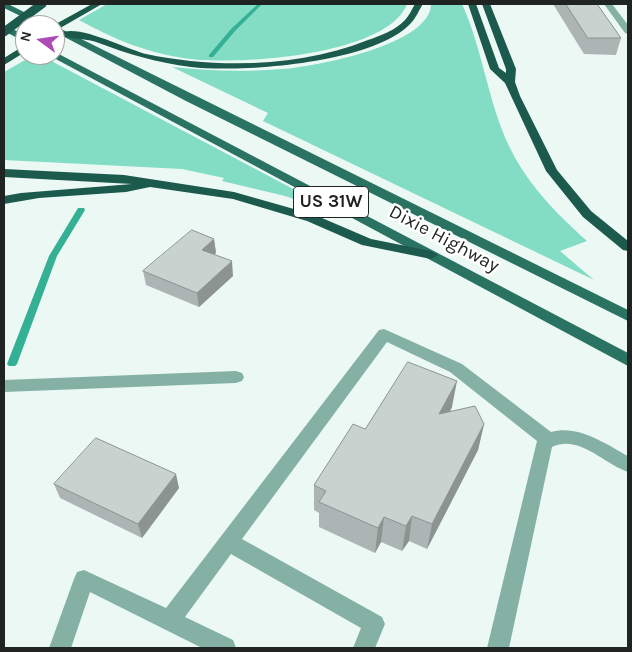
<!DOCTYPE html>
<html>
<head>
<meta charset="utf-8">
<style>
	body { margin:0 }
	#map { position:relative; width:632px; height:652px; overflow:hidden; background:#ecf8f4; font-family:Karla,sans-serif }
	canvas { display:block }
	.frame { position:absolute; inset:0; border:5px solid #1f2321; pointer-events:none }
	.north { position:absolute; left:15px; top:15px; width:50px; height:50px; box-sizing:border-box; background:#fff; border:1px solid #a5a7a6; border-radius:50%; rotate:284deg; font-size:14px; font-weight:700; line-height:20px; text-align:center; color:#1f2321 }
	.north::after { content:''; display:block; margin:auto; width:18px; height:22px; background:#ac4bb3; clip-path:polygon(50% 0,100% 100%,50% 72%,0 100%) }
</style>
</head>
<body>
<div id="map">
<canvas width="632" height="652"></canvas>
<div class="frame"></div>
<div class="north">N</div>
</div>
<script>
const ctx = document.querySelector('canvas').getContext('2d');
ctx.lineJoin = 'round';
function fill(path, color) { ctx.fillStyle = color; ctx.fill(path, 'evenodd'); }
function stroke(path, color, width, dash) { ctx.strokeStyle = color; ctx.lineWidth = width; ctx.lineCap = dash ? 'butt' : 'round'; ctx.setLineDash(dash || []); ctx.stroke(path); }
function write(font, color, halo, rows, align = 'center') {
  ctx.font = font + ' Karla,sans-serif'; ctx.lineWidth = 5; ctx.setLineDash([]); ctx.textBaseline = 'middle'; ctx.strokeStyle = halo; ctx.fillStyle = color; for (const [text, x, y, turn = 0] of rows) {
    ctx.save(); ctx.translate(x, y); ctx.rotate((+turn || 0) * Math.PI / 180); ctx.textAlign = isNaN(turn) ? turn : align; if (halo) ctx.strokeText(text, 0, 0); ctx.fillText(text, 0, 0); ctx.restore();
  }
}
const green = new Path2D(`
	M107 4H407C387 57 230 66 183 58 145 52 113 39 79 20Z
	M431 4H462C483 50 488 103 510 148 528 185 557 214 587 241L560 251 594 280 263 121 268 113 172 67C208 71 245 72 282 69 314 67 431 45 431 4Z
	M34 55H40L316 201 312 205 285 196 222 181 224 178 182 169 4 160V72Z`);
const stream = new Path2D(`
	M258 4H262L235 31 213 57H209V55L231 29Z
	M78 208H84L85 210 57 256 17 364 15 366H9L7 364 49 256Z`);
const minor = new Path2D(`
	M604 4H612L628 25V34L625 33Z
	M384 329 462 364 551 432C578 424 606 444 628 456V472C604 464 579 434 552 447L509 648H487L537 441 450 372 387 342 242 539 382 617 385 624 375 648H353L361 628 231 554 185 617 233 640 236 648H202L90 592 71 648H49L74 579 77 572 84 570 166 608 379 330Z
	M236 371 242 373 244 377 242 381 236 383 4 392V380Z`);
const major = new Path2D(`
	M4 4H8L50 25H39L4 8Z
	M4 25 25 35V42L4 31Z
	M55 26 628 310V321L186 101 55 32Z
	M55 52 628 353V366L52 57 50 55H55Z`);
const highway = new Path2D(`
	M92 4H102L55 31 54 25Z
	M415 4H423C419 10 416 18 411 23 375 63 242 73 191 67 158 63 128 54 96 42 85 38 67 40 60 34 75 22 128 50 146 54 218 69 300 67 368 40 380 36 396 30 405 20 409 16 412 9 415 4Z
	M468 4H476L499 68 506 73V69L482 4H490L516 69 515 82 520 96 557 170 591 211 628 241V251L623 250 583 217 546 171 505 83 490 69Z
	M25 45V52L4 65V58Z
	M4 169 124 175 234 192 315 215 371 239 431 251 438 255 431 259 362 245 307 221 233 199 150 187 126 192 39 198 4 204V196L21 193 132 184 4 177Z`);
const highwayBridge = new Path2D(`
	M4 32 42 4`);
const wall = new Path2D(`
	M553 4H597L621 38 616 55 584 54Z
	M214 239 216 253 214 254 233 276 199 307 146 285 143 271Z
	M452 407 450 412 484 424 478 450 427 549 409 541 402 551 381 542 375 553 319 527V513L314 510V485L365 429Z
	M54 484 179 488 142 538 60 498Z`);
const shadedWall = new Path2D(`
	M214 239 216 253 204 264 202 250Z
	M232 261 233 276 199 307 197 293Z
	M457 381 452 407 435 440 439 414Z
	M484 424 478 450 427 549 432 524Z
	M176 474 179 488 142 538 138 524Z
	M412 516 409 541 402 551 406 526Z
	M384 517 381 542 375 553 378 528Z`);
const building = new Path2D(`
	M566 4H597L621 38H588Z
	M192 230 214 239 202 250 232 261 197 293 143 271Z
	M408 362 457 381 439 414 475 406 484 424 432 524 412 516 406 526 384 517 378 528 319 502 326 491 314 485 353 424 365 429Z
	M96 438 176 474 138 524 54 484Z`);
const shields = [
	[331,202,75]
];
const shieldNames = [
	["US 31W",331,202]
];
const streetNames = [
	["Dixie Highway",444,239,28]
];
fill(green, '#83ddc5');
fill(stream, '#34b094');
fill(minor, '#84b1a4');
fill(major, '#2a7362');
fill(highway, '#1b5a4c');
stroke(highwayBridge, '#1b5a4c', 9);
fill(wall, '#acb5b3');
fill(shadedWall, '#8c9492');
fill(building, '#c8d3d0');
stroke(building, '#8c9492', 1);
for (const [x, y, w] of shields) { const box = new Path2D(); box.roundRect(x - w / 2, y - 15.5, w, 31, 4); ctx.fillStyle = '#fff'; ctx.fill(box); stroke(box, '#1f2321', 1); }
write('bold 18px', '#1f2321', null, shieldNames);
write('19px', '#1f2321', '#fff', streetNames);
</script>
</body>
</html>
